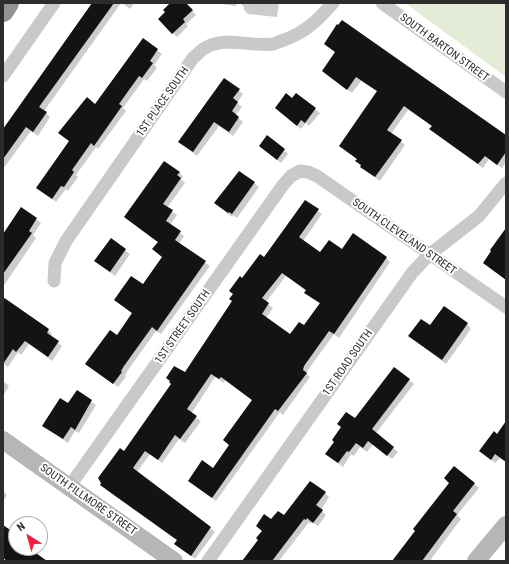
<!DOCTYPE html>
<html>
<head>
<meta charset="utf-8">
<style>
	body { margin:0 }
	#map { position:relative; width:509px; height:564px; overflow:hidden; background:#fff; font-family:"Roboto Condensed",sans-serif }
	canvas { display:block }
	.frame { position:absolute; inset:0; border:4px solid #2c2c2c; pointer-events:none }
	.north { position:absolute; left:8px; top:516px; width:40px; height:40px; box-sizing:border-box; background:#fff; border:1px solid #ababab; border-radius:50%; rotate:323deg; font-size:11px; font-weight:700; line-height:16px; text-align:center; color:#2c2c2c }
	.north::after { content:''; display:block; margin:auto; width:14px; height:18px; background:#f31f3d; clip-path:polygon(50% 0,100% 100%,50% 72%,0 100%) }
</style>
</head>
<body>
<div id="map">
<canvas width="509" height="564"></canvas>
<div class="frame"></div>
<div class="north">N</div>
</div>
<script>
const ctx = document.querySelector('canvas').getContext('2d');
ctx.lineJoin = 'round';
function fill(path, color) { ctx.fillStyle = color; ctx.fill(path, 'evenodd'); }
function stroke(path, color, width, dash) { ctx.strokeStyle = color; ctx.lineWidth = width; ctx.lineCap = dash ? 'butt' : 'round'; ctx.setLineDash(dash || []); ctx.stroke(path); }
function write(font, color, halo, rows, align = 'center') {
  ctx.font = font + ' "Roboto Condensed",sans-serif'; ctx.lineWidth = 4; ctx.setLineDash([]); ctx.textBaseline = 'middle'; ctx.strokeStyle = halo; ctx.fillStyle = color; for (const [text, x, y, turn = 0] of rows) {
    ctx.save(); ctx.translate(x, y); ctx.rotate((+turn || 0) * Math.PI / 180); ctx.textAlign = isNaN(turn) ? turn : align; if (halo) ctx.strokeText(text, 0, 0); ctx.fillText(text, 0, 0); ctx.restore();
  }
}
const green = new Path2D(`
	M405 3H506V77Z`);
const shadow = new Path2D(`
	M93 3H121L44 111 50 117 38 136 31 131 3 169V130Z
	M122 3H134L130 9Z
	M172 3H185L196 15 186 24 188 26 177 37 159 19 166 12Z
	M215 3H237L236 6Z
	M240 3H279L277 17 248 14 244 10V7Z
	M144 40 162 54 154 65 157 68 147 81 144 79 123 108 126 111 98 149 96 147 76 175 78 177 68 191 66 189 56 202 37 187Z
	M325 44 506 137V162L502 168 489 159 483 168 435 133 432 126 408 110 391 134 405 145 380 181 366 171 357 161 358 160 340 146 378 92 361 81 352 93 327 75 323 71 336 53Z
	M224 79 243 94 237 103 242 107 236 115 243 122 233 136 219 126 197 156 179 142Z
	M296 94 320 113 309 126 306 123 301 129 280 112Z
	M265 150H284L288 154 281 163Z
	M179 172 183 177 181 179 185 183 167 208 177 215 170 225 184 236 179 244 210 266 161 334 156 331 128 370 125 376 126 377 118 387 87 364 117 337 133 314 115 300 143 286 163 257 159 242 125 217Z
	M240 172 259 187 237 218 233 215 232 217 215 203Z
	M305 201 322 214 303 241 321 254 342 250 386 258 390 262 339 338 334 334 308 370 307 374 310 377 283 415 280 412 216 501 189 481 213 469 230 445 253 401 225 380 224 383 215 377 191 414 201 421 185 443 179 439 162 463 150 454 137 472 215 532 195 559 176 544 178 541 105 489 124 452 186 374 233 302 243 279 264 258ZM286 276 306 291 305 292 310 297 320 304 304 327 291 335 266 318 273 308 266 302Z
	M22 209 41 223 33 235 36 238 3 287V235Z
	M111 240 130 254 115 276 100 265Z
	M3 299 48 330 52 334 51 337 62 346 52 361 29 344 21 355 18 352 8 367 3 363Z
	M467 324 471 329 446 364 409 336 430 327Z
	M394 368 414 384 376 433 398 452 392 459 373 444 367 452 360 447 354 456 351 454 343 467 331 458 355 420Z
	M3 381 9 386 3 396Z
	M77 392 96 405 79 433 75 431 68 443 44 426 69 405Z
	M506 423V462L500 458 495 463 485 455Z
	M454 467 479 488 457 515 461 519 431 559 433 561H393L450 483Z
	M3 491 7 495 3 502Z
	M325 493 329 497 321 510 326 515 318 526 312 522 310 524 309 522 279 561H243L271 521 284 517Z`);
const building = new Path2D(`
	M92 3H114L39 107 47 112 33 132 26 127 3 159V129Z
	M170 3H186L193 10 183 19 185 22 172 34 158 19 165 12 163 10Z
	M342 20 506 135V152L497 165 485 156 478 164 429 129 432 126 404 106 387 130 402 140 375 177 360 167 361 165 355 161 357 159 339 146 377 91 356 77 347 90 322 71 335 52 324 44 337 24 338 25Z
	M143 38 158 49 150 61 153 63 142 78 139 76 119 104 122 106 94 146 91 143 72 170 74 172 64 187 61 186 52 199 36 188 69 141 58 133 87 97 95 104Z
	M224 78 240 89 233 98 238 102 232 111 239 117 229 132 214 122 193 152 178 142Z
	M286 93 292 98 296 93 316 108 305 123 301 120 297 126 275 108Z
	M267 135 285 149 277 160 259 146Z
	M164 161 180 172 177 175 181 178 163 204 173 210 166 221 181 231 175 240 206 261 157 331 152 327 124 366 121 371 122 372 113 384 85 364 110 330 117 335 132 313 114 300 121 290 131 276 143 284 162 257 152 249 158 242 155 240 124 217Z
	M239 171 255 182 232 214 229 212 228 213 214 203Z
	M305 200 319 209 299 237 320 252 329 240 342 249 353 233 387 257 334 334 329 331 304 366 303 370 307 373 278 411 275 409 212 498 188 481 202 460 213 468 229 445 223 440 252 400 221 377 219 379 211 374 187 409 197 416 180 439 175 435 158 460 145 451 133 468 211 527 191 556 174 544 177 540 100 485 101 483 98 478 120 448 124 451 171 384 169 382 170 381 166 378 174 366 185 372 232 301 229 299 233 294 229 291 240 276 242 278 260 254 264 257ZM282 273 306 290 304 293 320 303 304 325 299 322 290 334 262 314 269 303 262 298Z
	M21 207 37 218 29 231 32 233 3 274V234Z
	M506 228V280L483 263 491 251 490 250Z
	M111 238 126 249 110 272 94 261Z
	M3 297 49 329 47 333 59 341 48 357 25 341 16 352 13 349 3 364Z
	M444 306 468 323 442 360 408 336 421 319 430 325Z
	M394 367 410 379 372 429 394 447 387 456 368 441 363 448 356 443 349 452 347 451 338 463 325 454 334 442 332 440 341 427 337 424 346 412 355 418Z
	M77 390 92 400 75 430 71 427 63 439 42 426 60 398 68 403Z
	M506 421V462L495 454 491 460 479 451 494 431 497 434Z
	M454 466 475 483 453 511 457 514 422 561H392L415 531 413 529 449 483 444 478Z
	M310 481 326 492 316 505 323 510 313 523 307 518 306 520 304 519 272 561H242L258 540 256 538 262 531 256 526 264 514 271 519 278 511 284 515Z
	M3 525 16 534V548H29L47 561H7L3 558Z`);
const street = new Path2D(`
	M382 3 506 92
	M3 76 54 3
	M54 281 55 263 66 241 193 58C197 55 201 50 205 48 225 36 251 47 273 44 276 43 281 41 284 40 306 32 318 20 333 3
	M69 487 283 185 291 176 300 171 308 172 317 176 506 307
	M208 561 412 273 429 255 479 216 506 183`);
const secondary = new Path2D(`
	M3 440 174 561
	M476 561 506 525`);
const highway = new Path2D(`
	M3 11 8 3`);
const streetNames = [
	["SOUTH BARTON STREET",444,48,36],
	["1ST PLACE SOUTH",163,102,-55],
	["SOUTH CLEVELAND STREET",404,237,35],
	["1ST STREET SOUTH",183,327,-55],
	["1ST ROAD SOUTH",348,363,-55],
	["SOUTH FILLMORE STREET",88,500,35]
];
fill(green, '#e4ecd8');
fill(shadow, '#0003');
fill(building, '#131313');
stroke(street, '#c9c9c9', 13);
stroke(secondary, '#b6b6b6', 18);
stroke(highway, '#939393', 22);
write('11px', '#2c2c2c', '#fff', streetNames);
</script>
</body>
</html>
